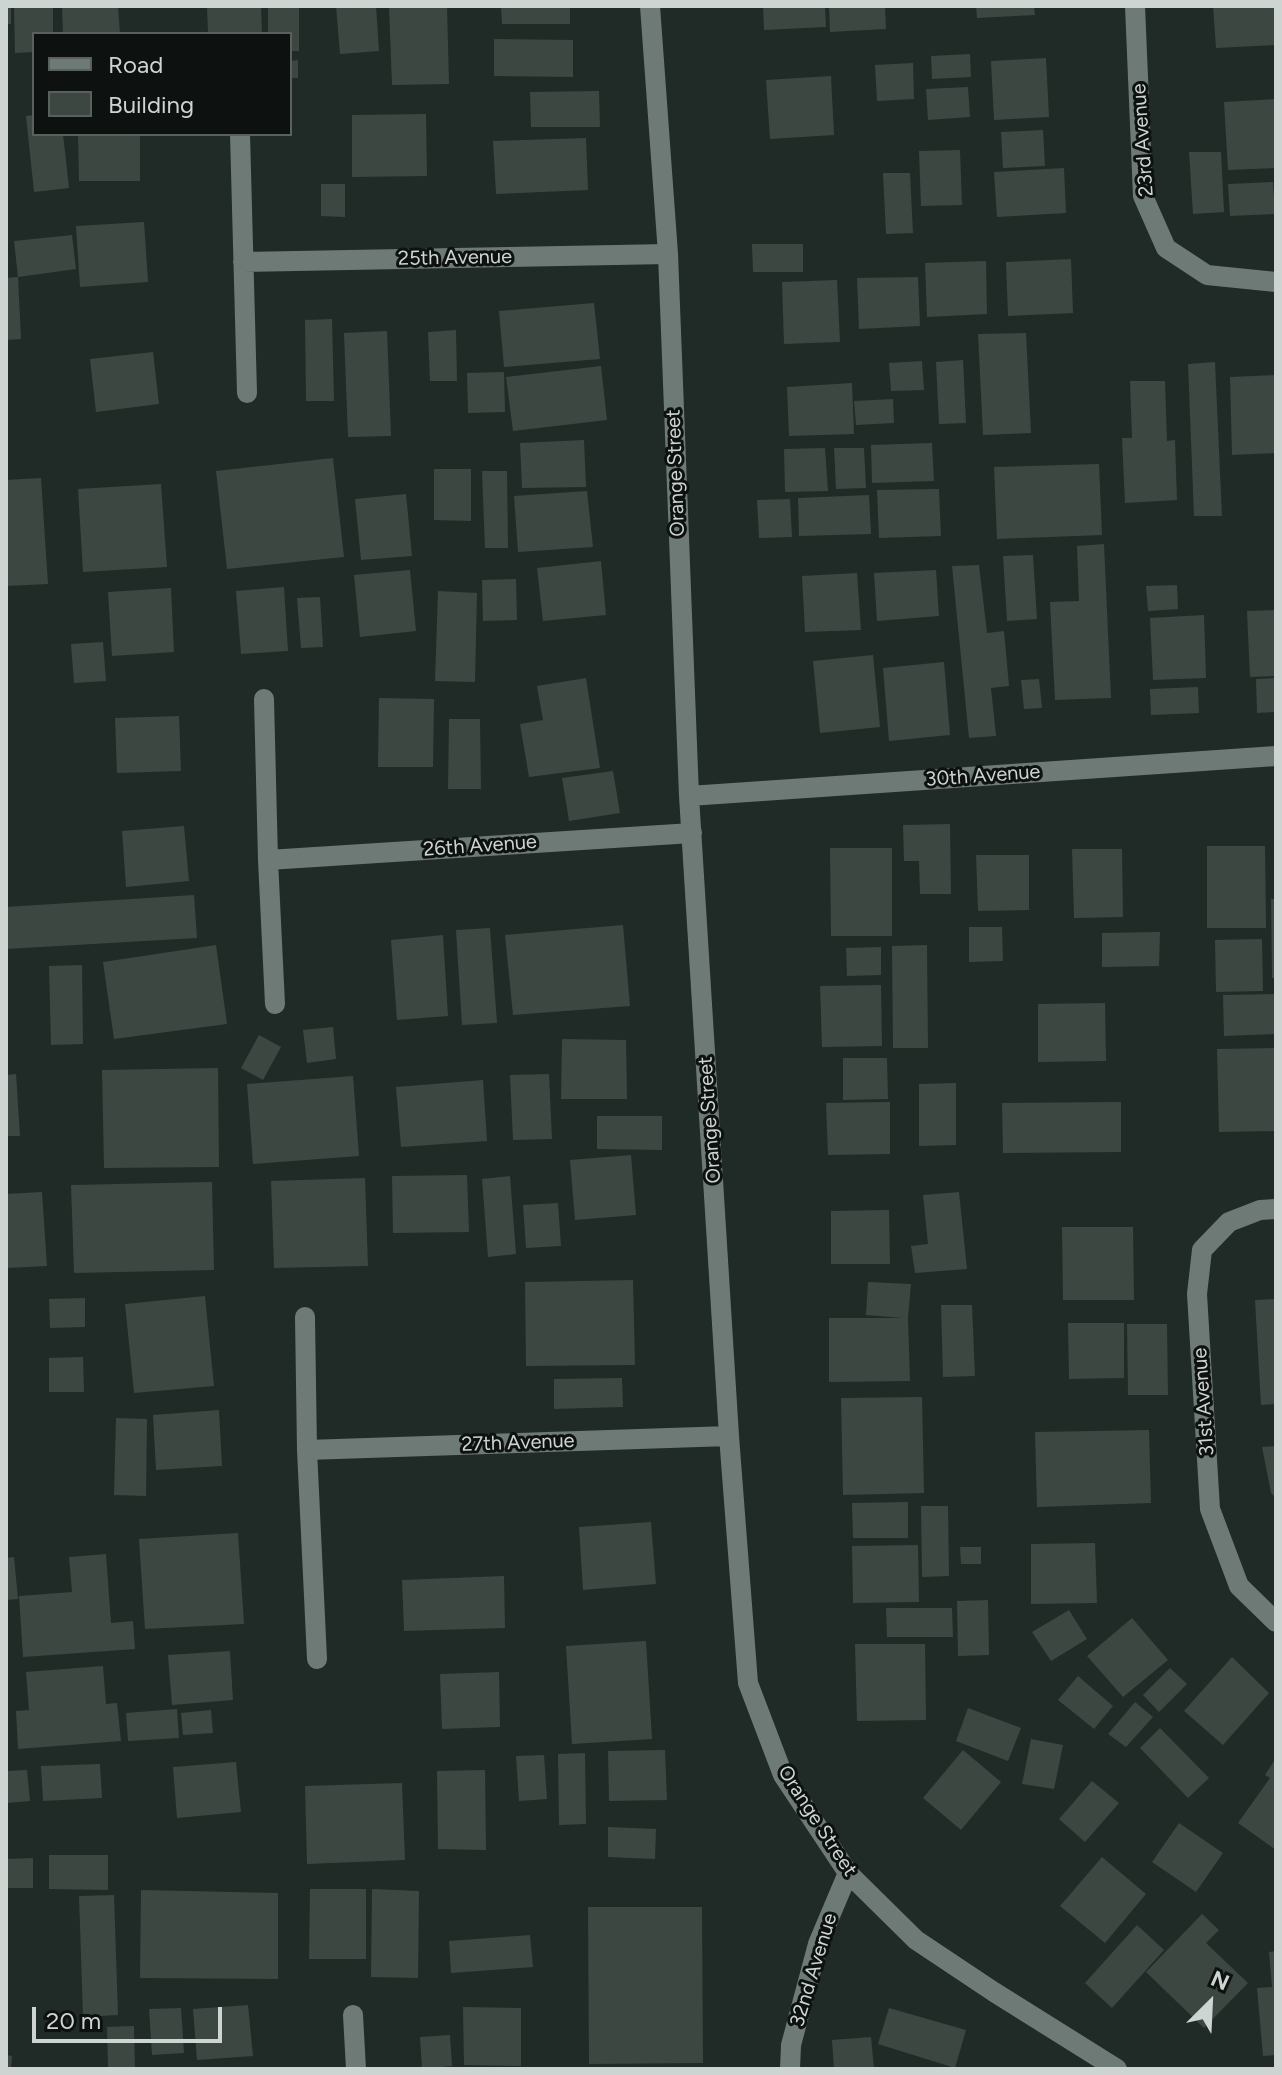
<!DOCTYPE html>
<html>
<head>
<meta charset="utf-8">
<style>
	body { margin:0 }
	#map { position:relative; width:1282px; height:2075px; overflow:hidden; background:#202a27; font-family:Figtree,sans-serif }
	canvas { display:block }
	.frame { position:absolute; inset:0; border:8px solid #cdd4d1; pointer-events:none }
	.legend { position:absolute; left:32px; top:32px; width:260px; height:104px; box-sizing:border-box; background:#0d1210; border:2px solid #5a605d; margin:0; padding:10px 14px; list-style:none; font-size:24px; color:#cdd4d1 }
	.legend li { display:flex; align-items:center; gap:16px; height:40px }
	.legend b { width:40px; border:2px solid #5a605d }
	.north { position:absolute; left:1170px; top:1963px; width:80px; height:80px; -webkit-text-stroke:6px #0d1210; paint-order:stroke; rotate:24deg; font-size:22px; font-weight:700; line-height:32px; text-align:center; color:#cdd4d1 }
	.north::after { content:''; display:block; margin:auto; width:28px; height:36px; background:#cdd4d1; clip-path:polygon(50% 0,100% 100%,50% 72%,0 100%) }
	.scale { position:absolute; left:32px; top:2007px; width:190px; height:36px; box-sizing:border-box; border:4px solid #cdd4d1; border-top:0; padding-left:10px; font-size:24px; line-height:28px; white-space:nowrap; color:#cdd4d1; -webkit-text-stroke:6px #0d1210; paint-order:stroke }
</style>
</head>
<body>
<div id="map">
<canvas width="1282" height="2075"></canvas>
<div class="frame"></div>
<ul class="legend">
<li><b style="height:10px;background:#6e7a76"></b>Road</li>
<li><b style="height:22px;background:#3c4742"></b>Building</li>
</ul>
<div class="north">N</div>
<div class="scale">20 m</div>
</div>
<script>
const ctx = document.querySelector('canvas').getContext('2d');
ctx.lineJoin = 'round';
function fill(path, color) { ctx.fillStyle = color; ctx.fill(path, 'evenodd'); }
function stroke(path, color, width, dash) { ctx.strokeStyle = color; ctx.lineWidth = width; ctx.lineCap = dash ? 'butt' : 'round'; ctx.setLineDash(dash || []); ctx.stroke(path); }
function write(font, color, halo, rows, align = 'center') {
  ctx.font = font + ' Figtree,sans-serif'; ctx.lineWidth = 6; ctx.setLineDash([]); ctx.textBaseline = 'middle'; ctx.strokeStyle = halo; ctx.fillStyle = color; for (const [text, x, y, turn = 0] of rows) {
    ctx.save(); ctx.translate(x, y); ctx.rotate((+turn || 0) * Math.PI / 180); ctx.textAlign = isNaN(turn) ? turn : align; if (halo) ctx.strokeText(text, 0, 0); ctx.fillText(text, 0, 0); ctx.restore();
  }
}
const building = new Path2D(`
	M6 6H11V24H6Z
	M14 6H53V34H34V52L15 53Z
	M62 6H118L120 34H63Z
	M207 6H261L262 34H208Z
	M268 6H299V51H290V34H268Z
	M336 6H376L379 51 340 54Z
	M389 6H447L449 84 392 85Z
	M501 6H570V24H502Z
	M763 6H825L826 27 764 30Z
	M829 6H885L886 29 830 32Z
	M976 6H1034L1035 15 977 18Z
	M1213 6H1276V45L1216 48Z
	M494 39 573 40V77L494 76Z
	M970 54 971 77 932 79 931 56Z
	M1046 58 1049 117 994 120 991 61Z
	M298 60V78H290V61Z
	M913 63 914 99 877 101 875 65Z
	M831 76 834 135 770 139 766 80Z
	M968 87 970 117 928 120 926 89Z
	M599 91 600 127H531L530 92Z
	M1276 99V168L1228 170 1224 102Z
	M426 114 427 176 352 177V115Z
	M34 115V134H63L69 188 34 192 26 116Z
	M1043 130 1045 166 1003 168 1001 132Z
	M78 134H140V181H79Z
	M586 138 588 190 496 194 493 141Z
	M960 150 962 205 921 206 919 151Z
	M1189 152H1221L1224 212 1193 214Z
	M1064 168 1066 213 997 217 994 172Z
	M883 173H910L913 233 886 234Z
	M1273 182 1275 214 1230 216 1228 184Z
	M321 184H345V217L321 216Z
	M144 222 148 282 80 287 76 226Z
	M72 235 76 269 18 277 14 241Z
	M752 244H803V272H753Z
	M1071 259 1073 313 1008 316 1006 262Z
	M986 261 987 314 927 317 925 263Z
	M18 277 21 339 6 340V278Z
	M918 277 920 326 859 329 857 278Z
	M837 280 840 342 784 344 782 282Z
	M594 303 600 359 504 367 499 311Z
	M332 319 334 401H306L305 320Z
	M456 330 457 381H430L428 332Z
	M387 331 391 436 348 437 344 333Z
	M1026 333 1031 433 983 435 978 334Z
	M153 352 159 404 96 412 90 359Z
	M963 360 966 423 939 424 936 362Z
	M922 361 924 390 891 391 889 363Z
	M1215 362 1222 516H1194L1188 364Z
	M601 366 607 420 513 431 506 377Z
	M504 372 505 412 468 413 467 373Z
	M1276 375V453L1232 455 1230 377Z
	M1130 381H1165L1167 441 1175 440 1177 500 1125 503 1122 438H1132Z
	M852 383 854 434 789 436 787 387Z
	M893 399 894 423 856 425 854 401Z
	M584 440 586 487 522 488 520 443Z
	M932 443 934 481 872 483 871 445Z
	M825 448 828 491 785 492 784 449Z
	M834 448H864L866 488 836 489Z
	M333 458 344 557 227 569 216 471Z
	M1099 464 1102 535 997 539 994 467Z
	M434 469H471V521L434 520Z
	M482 471H507L508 548H485Z
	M41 478 48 584 6 586V480Z
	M161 484 167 567 83 572 78 489Z
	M939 489 941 536 879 538 877 490Z
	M587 491 593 547 518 552 514 496Z
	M406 494 412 556 361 560 355 499Z
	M869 495 871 534 799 536 798 498Z
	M790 499 792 537 759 538 757 500Z
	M1104 544 1111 698 1055 700 1050 602 1079 601 1077 546Z
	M1033 555 1037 619 1007 621 1003 556Z
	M601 561 606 615 543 621 537 568Z
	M979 565 987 633 1004 631 1009 686 991 688 996 736 969 738 952 566Z
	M410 570 416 631 360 637 354 575Z
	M936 570 939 616 877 621 874 573Z
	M857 573 861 630 805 632 802 576Z
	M516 579 517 620 483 621 482 580Z
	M1177 585 1178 609 1148 611 1146 586Z
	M284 587 288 651 241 654 236 591Z
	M171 588 174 652 112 656 108 592Z
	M438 591 477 593 475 682 435 681Z
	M320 597 323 647 301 648 297 598Z
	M1276 610V676L1250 677 1247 611Z
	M1204 615 1206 678 1153 680 1150 618Z
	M103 642 106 681 74 683 71 644Z
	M873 655 880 727 820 733 813 661Z
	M944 662 950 735 889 741 883 668Z
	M586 678 600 768 529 777 520 724 543 720 537 686Z
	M1276 678V712L1257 713 1256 679Z
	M1039 679 1042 708 1024 709 1021 680Z
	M1198 687 1199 713 1151 715 1150 689Z
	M379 698 434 699 433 767H378Z
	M179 716 181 771 117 773 115 718Z
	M449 719H480L481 789H448Z
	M613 771 620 813 569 821 562 778Z
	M950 824 951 894H920L919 861H904L903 825Z
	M184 826 189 881 126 887 122 831Z
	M1207 846H1265L1266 928H1207Z
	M830 848H892V936H831Z
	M1072 849H1122L1123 917 1074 918Z
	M976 855H1029V910L978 911Z
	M194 895 197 938 6 949V907Z
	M1271 899H1276V978H1272Z
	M623 925 630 1006 513 1015 505 935Z
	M969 927H1002L1003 961 969 962Z
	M490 928 497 1023 462 1025 456 930Z
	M1160 932 1159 966 1102 967V933Z
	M443 935 448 1016 397 1020 391 940Z
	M1262 939 1263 991 1216 992 1215 940Z
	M216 945 227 1024 114 1039 103 962Z
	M927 945 928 1048H893L892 946Z
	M881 947V975L847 976 846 948Z
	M82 965 83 1044 51 1045 49 966Z
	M881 985 882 1046 822 1047 820 986Z
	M1276 994V1034L1224 1036 1223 995Z
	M1105 1003 1106 1061 1038 1062V1004Z
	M333 1027 336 1059 307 1063 303 1030Z
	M259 1035 281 1047 263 1080 241 1068Z
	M562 1039 626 1040 627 1099H561Z
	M1276 1048V1131L1219 1132 1217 1049Z
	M843 1058H887L888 1099 843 1100Z
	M218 1068 219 1167 104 1168 102 1070Z
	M16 1074 20 1136H6V1075Z
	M549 1074 552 1139 513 1140 510 1075Z
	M353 1076 359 1156 253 1164 247 1084Z
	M483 1080 487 1141 401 1147 396 1087Z
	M956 1083V1145L919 1146V1084Z
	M890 1102V1154L828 1155 826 1103Z
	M1121 1102V1152L1003 1153 1002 1103Z
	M597 1116H662V1150L597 1149Z
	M631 1155 636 1215 575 1220 570 1160Z
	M467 1175 469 1232 393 1233 392 1176Z
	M510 1176 516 1254 488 1257 482 1179Z
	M365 1178 368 1266 274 1268 271 1181Z
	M212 1182 214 1270 74 1273 71 1185Z
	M42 1192 47 1266 7 1268 6 1194Z
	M959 1192 967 1269 915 1273 911 1246 928 1244 923 1195Z
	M558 1203 561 1246 526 1248 523 1205Z
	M889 1210 890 1264H831V1211Z
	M1062 1227H1133L1134 1300H1063Z
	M633 1280 635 1365 526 1366 525 1282Z
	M868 1282 911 1284 908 1318 910 1381 829 1382V1318H903L866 1315Z
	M205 1296 214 1386 134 1393 125 1304Z
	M85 1298V1327L50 1328 49 1299Z
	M1276 1299V1404L1261 1405 1255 1300Z
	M941 1305H972L975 1376 943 1377Z
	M1068 1323H1124V1378L1069 1379Z
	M1127 1324H1167L1168 1395H1128Z
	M83 1357 84 1392H49V1358Z
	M622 1378 623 1407 554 1409V1379Z
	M922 1397 924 1493 843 1495 841 1398Z
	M219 1410 222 1466 156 1470 153 1415Z
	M116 1418 147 1419 146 1496 114 1495Z
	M1149 1430 1151 1503 1037 1507 1035 1432Z
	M1276 1446V1498L1271 1493 1262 1447Z
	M908 1502V1538H853L852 1503Z
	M921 1506H948L949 1576 922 1577Z
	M651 1522 656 1584 583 1590 579 1527Z
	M238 1533 244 1624 145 1629 139 1539Z
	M1095 1543 1097 1603 1031 1604V1544Z
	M918 1545 919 1602 853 1603 852 1546Z
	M960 1547H981V1564H961Z
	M106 1554 111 1623 133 1621 135 1649 23 1657 19 1596 72 1592 69 1557Z
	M14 1557 18 1599 6 1600V1558Z
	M504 1576 505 1628 404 1631 402 1580Z
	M988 1600 989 1655 958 1656 957 1601Z
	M886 1608H952L953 1637H887Z
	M1069 1610 1087 1639 1051 1661 1032 1632Z
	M1132 1618 1168 1660 1123 1697 1087 1656Z
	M646 1641 652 1739 572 1744 566 1646Z
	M855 1644H925L926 1720 857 1721Z
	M230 1651 233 1700 172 1705 168 1655Z
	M1232 1657 1269 1693 1223 1745 1184 1711Z
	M103 1666 106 1704 117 1703 121 1741 18 1749 16 1711 29 1710 26 1672Z
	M1170 1668 1187 1684 1159 1712 1143 1695Z
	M499 1672 500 1727 442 1729 440 1674Z
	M1078 1676 1113 1706 1094 1729 1058 1700Z
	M1135 1702 1153 1717 1126 1747 1108 1734Z
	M968 1708 1021 1728 1008 1761 956 1741Z
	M177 1709 179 1738 128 1741 126 1713Z
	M211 1710 213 1733 183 1735 181 1713Z
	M1160 1728 1209 1778 1188 1798 1140 1748Z
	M1031 1739 1063 1745 1054 1789 1022 1784Z
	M665 1750 667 1800 609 1801 608 1751Z
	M963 1750 1001 1782 961 1830 923 1798Z
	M585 1753 586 1824 559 1825 558 1754Z
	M544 1755 547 1799 519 1801 516 1756Z
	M1276 1758V1850L1238 1823 1270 1778 1265 1775Z
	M236 1762 241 1812 177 1818 173 1767Z
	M100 1764 102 1798 43 1801 41 1766Z
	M27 1770 30 1801 6 1803V1771Z
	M485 1770 486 1850 438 1849 437 1771Z
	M1092 1781 1119 1803 1085 1842 1059 1819Z
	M402 1783 405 1860 307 1864 305 1786Z
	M1179 1823 1223 1853 1196 1892 1152 1862Z
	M608 1827 656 1829 655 1859 608 1857Z
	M49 1855H108V1890L49 1889Z
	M1102 1857 1146 1894 1105 1943 1060 1906Z
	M33 1858V1888H6V1859Z
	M310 1889H366V1959H309Z
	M372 1889 419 1891 418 1978 371 1977Z
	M141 1890 278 1893V1979L140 1978Z
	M114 1895 118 2015 83 2017 79 1896Z
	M588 1907H702L703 2063 589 2064Z
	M1202 1914 1219 1930 1206 1943 1248 1983 1204 2028 1146 1972Z
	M1137 1925 1164 1950 1112 2008 1085 1983Z
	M530 1935 533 1967 451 1973 449 1941Z
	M1276 1951V2055L1263 2056 1257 1988 1272 1987 1269 1952Z
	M248 2005 253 2056 197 2060 193 2009Z
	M463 2007 521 2008V2066L464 2065Z
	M181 2008 184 2053 152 2055 149 2009Z
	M889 2008 966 2030 955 2068 878 2044Z
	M134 2026 135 2069H108L107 2027Z
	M450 2035 452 2066 422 2069 420 2037Z
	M871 2037 874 2069H834L832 2040Z
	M6 2055 12 2056 11 2069H6Z`);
const minor = new Path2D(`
	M650 6 668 254 689 796 729 1436 748 1683 783 1775 848 1873 916 1940 994 1992 1117 2069
	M1135 6 1143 196 1166 248 1207 275 1276 282
	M240 134 247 393
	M243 262 668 254
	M264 699 268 860 275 1004
	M689 796 1276 756
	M268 860 692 833
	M1276 1209 1260 1210 1229 1222 1202 1250 1197 1294 1210 1509 1239 1586 1276 1622
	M305 1317 307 1450 317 1659
	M307 1450 729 1436
	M353 2015 356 2069
	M790 2069 791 2045 818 1944 848 1873`);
const streetNames = [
	["23rd Avenue",1143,140,-94],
	["25th Avenue",455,258,-1],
	["Orange Street",676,473,-92],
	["30th Avenue",983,776,-4],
	["26th Avenue",480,846,-4],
	["Orange Street",710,1120,-94],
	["31st Avenue",1204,1402,-94],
	["27th Avenue",518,1443,-2],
	["Orange Street",817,1821,57],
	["32nd Avenue",814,1970,-73]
];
fill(building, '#3c4742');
stroke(minor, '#6e7a76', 20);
write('20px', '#cdd4d1', '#0d1210', streetNames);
</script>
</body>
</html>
